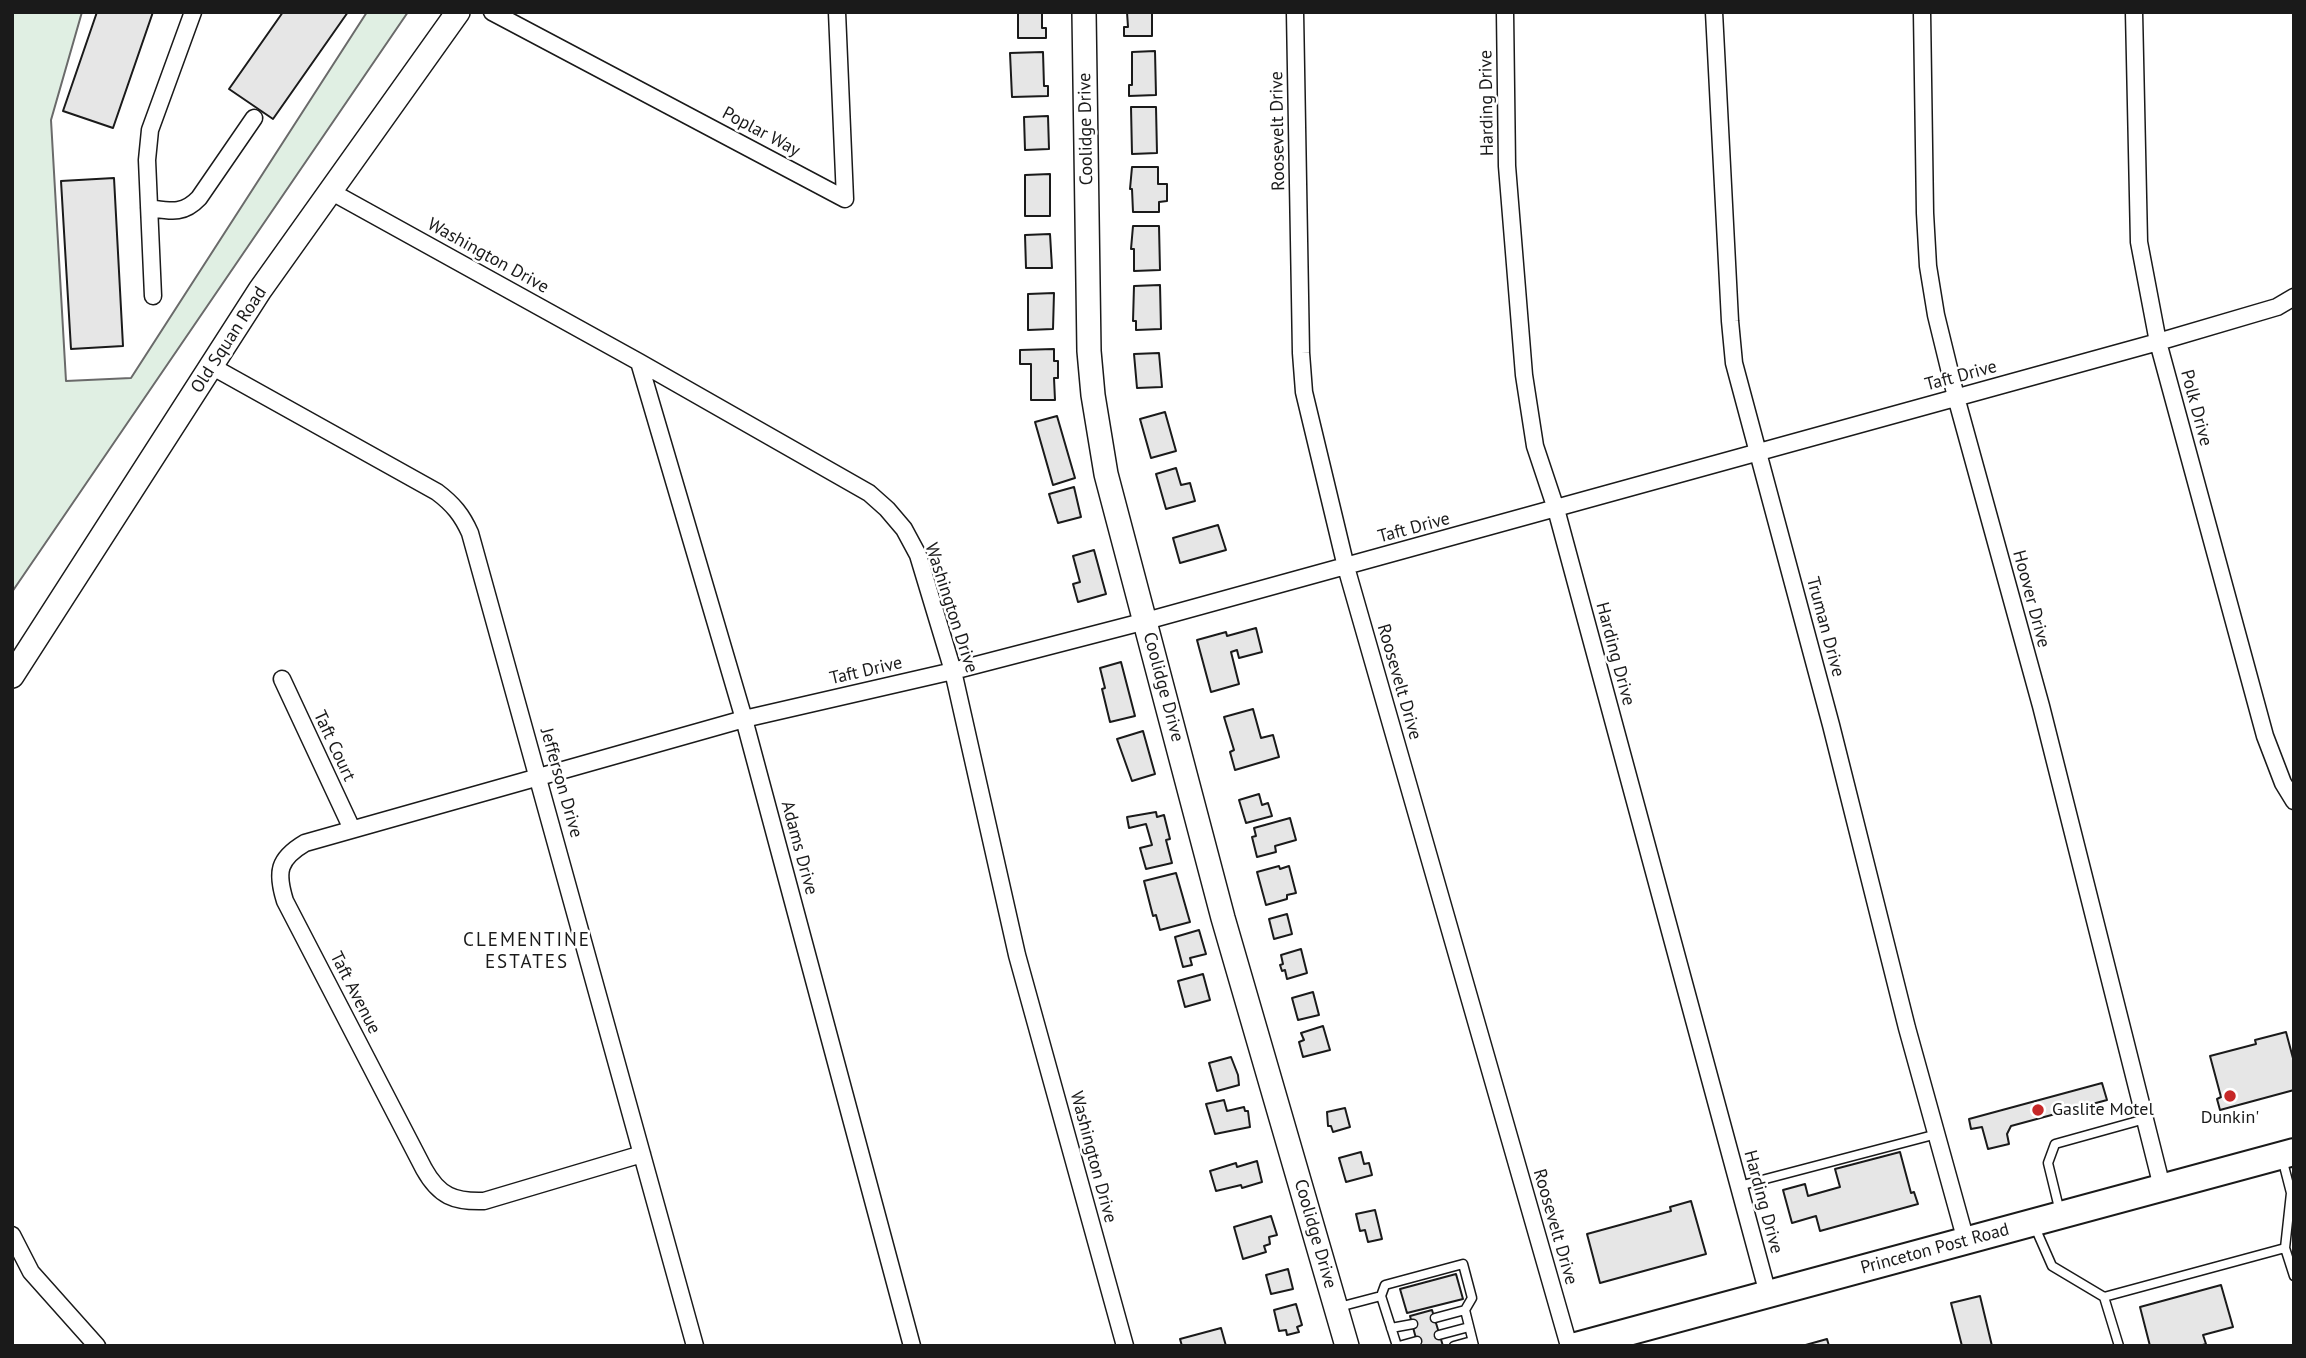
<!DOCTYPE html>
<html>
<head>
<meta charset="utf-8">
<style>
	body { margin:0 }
	#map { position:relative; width:2306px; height:1358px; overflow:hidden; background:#fff; font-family:"PT Sans",sans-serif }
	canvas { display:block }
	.frame { position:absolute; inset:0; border:14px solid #1a1a1a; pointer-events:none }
</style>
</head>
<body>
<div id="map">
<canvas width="2306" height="1358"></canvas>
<div class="frame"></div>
</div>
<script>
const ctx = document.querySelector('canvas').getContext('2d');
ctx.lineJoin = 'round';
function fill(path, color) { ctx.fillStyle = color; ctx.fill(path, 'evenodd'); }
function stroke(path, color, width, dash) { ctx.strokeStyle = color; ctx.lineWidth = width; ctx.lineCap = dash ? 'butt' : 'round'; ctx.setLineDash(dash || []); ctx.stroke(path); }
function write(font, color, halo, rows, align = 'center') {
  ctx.font = font + ' "PT Sans",sans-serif'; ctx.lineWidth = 5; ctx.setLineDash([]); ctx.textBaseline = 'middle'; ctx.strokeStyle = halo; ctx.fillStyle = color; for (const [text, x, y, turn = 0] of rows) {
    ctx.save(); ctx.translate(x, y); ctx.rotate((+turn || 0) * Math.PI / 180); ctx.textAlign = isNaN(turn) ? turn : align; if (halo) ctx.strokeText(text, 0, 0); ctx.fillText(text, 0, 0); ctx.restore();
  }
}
const green = new Path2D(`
	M12 12H82L51 120 66 381 131 378 367 12H408L12 592Z`);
const building = new Path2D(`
	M97 12H153L113 128 63 111Z
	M283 12H348L273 119 229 89Z
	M1018 12H1042V28H1046V38H1018Z
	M1127 12H1152V36H1124V27H1128Z
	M1155 51 1156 95 1129 96V85H1132V52Z
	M1043 52 1044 86H1048V96L1012 97 1010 53Z
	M1131 107H1156L1157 153 1132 154Z
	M1048 116 1049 149 1025 150 1024 117Z
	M1132 167H1158V184H1167V201L1159 202V212H1133L1132 189H1130Z
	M1050 174V216H1025V175Z
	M114 178 123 346 71 349 61 181Z
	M1133 226H1159L1160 270 1134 271V249H1131Z
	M1050 234 1052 268H1026L1025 235Z
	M1160 285 1161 329 1136 330V321H1133L1134 286Z
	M1054 293 1053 329 1028 330V294Z
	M1054 349V361H1058V378H1054L1055 400H1031V364H1020V350Z
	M1159 353 1162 387 1137 388 1134 354Z
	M1165 412 1176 451 1151 458 1140 419Z
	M1057 416 1075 478 1053 485 1035 422Z
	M1176 468 1181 485 1190 483 1195 501 1166 509 1156 474Z
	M1074 487 1081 517 1058 523 1049 494Z
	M1218 525 1226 550 1180 563 1173 538Z
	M1094 550 1106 594 1078 602 1073 584 1080 582 1073 556Z
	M1256 628 1262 652 1239 658 1237 650 1231 652 1239 684 1211 692 1197 640 1226 632 1227 636Z
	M1121 662 1135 716 1110 722 1102 689 1105 688 1100 668Z
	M1253 709 1261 738 1273 735 1279 757 1235 770 1230 752 1234 750 1224 717Z
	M1143 731 1155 774 1132 781 1117 739Z
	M1259 794 1262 805 1268 803 1272 816 1246 823 1239 800Z
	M1156 812 1157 817 1164 815 1170 839 1166 840 1172 863 1146 869 1140 848 1152 845 1146 824 1129 828 1127 817Z
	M1290 818 1296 840 1275 846 1276 852 1257 857 1252 837 1256 836 1254 828Z
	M1279 866 1280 869 1289 866 1296 893 1287 895V899L1266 905 1257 872Z
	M1176 873 1190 922 1160 930 1156 915 1153 916 1144 881Z
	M1287 914 1292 934 1274 939 1269 919Z
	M1199 930 1206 954 1190 958 1192 965 1183 967 1175 937Z
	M1301 949 1307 973 1287 979 1285 970 1282 971 1280 965 1283 964 1281 955Z
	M1203 974 1210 1000 1185 1007 1178 981Z
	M1313 992 1319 1015 1298 1020 1292 998Z
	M1323 1026 1330 1050 1303 1057 1299 1042 1304 1040 1301 1033Z
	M2286 1032 2294 1062V1090L2220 1110 2217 1099 2221 1097 2210 1056 2256 1044 2255 1040Z
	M1231 1057 1238 1075 1239 1085 1217 1091 1209 1063Z
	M2102 1083 2107 1100 2011 1126 2007 1134 2009 1144 1988 1149 1982 1127 1971 1129 1969 1119Z
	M1224 1100 1227 1111 1244 1107 1245 1111H1248L1250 1127 1215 1134 1206 1104Z
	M1345 1108 1350 1127 1333 1132 1331 1126H1328L1327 1112Z
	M1361 1152 1364 1164 1369 1163 1372 1175 1346 1182 1339 1158Z
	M1900 1152 1911 1193 1914 1192 1918 1204 1820 1231 1816 1216 1792 1223 1783 1190 1805 1184 1808 1196 1840 1187 1835 1169Z
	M1257 1161 1262 1182 1242 1188 1241 1185 1216 1191 1210 1171 1236 1163 1237 1167Z
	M1691 1201 1706 1254 1600 1283 1587 1234 1671 1211 1670 1207Z
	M1375 1210 1382 1239 1368 1242 1365 1230 1360 1231 1356 1214Z
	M1271 1216 1277 1235 1269 1237 1270 1244 1264 1246 1266 1252 1243 1259 1234 1227Z
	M1288 1269 1293 1289 1271 1294 1266 1275Z
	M1456 1274 1463 1299 1407 1313 1400 1289Z
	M2221 1285 2233 1327 2203 1335 2206 1344 2199 1346H2150L2140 1307Z
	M1980 1296 1992 1346H1962L1951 1303Z
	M1296 1304 1302 1325 1297 1327 1299 1332 1287 1335 1286 1330 1279 1331 1274 1310Z
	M1432 1310 1443 1346H1418L1410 1316Z
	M1221 1328 1226 1346H1182L1180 1339Z
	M1827 1339 1829 1346H1802Z`);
const lane = new Path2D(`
	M2282 1158 2291 1193 2285 1248 2294 1276
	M1739 1186 1937 1134
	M2060 1212 2048 1163 2055 1144 2145 1119
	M2034 1225 2052 1266 2104 1297
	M1381 1296 1385 1285 1463 1264 1472 1298 1465 1310 1435 1318
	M1339 1307 1381 1296 1397 1346
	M1465 1310 1474 1346
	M1391 1328 1413 1324
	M1439 1335 1469 1327
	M1399 1346 1417 1341
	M1454 1346 1472 1341
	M2119 1346 2104 1297 2285 1248`);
const street = new Path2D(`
	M492 12 845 199 837 12
	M1295 12 1301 353 1304 392 1346 567 1569 1346
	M1505 12 1507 166 1524 375 1535 446 1556 509 1768 1294
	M1714 12 1730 321 1734 363 1831 725 1907 1028 1966 1241
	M1922 12 1925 213 1928 266 1936 315 1956 397 2041 706 2162 1187
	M2134 12 2139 242 2158 342 2265 736 2283 783 2294 801
	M330 191 639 362 869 493 887 509 904 529 918 555 953 671 1017 955 1125 1346
	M149 208C170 211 183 215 199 198L254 118
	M153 296 147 160 150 130 193 12
	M639 362 744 719 912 1346
	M211 366 437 492C453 504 462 515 470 533L695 1346
	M282 679 352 829
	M642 1154 484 1201C454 1202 439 1196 424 1169L285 901C276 872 278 859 305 843L744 719 953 671 1146 621 2158 342 2277 307 2294 297
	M12 1235 31 1272 97 1346`);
const secondary = new Path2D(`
	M1084 12 1089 351 1093 395 1106 474 1223 918 1347 1346
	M12 676 260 290 458 12`);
const primary = new Path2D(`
	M1576 1346 2294 1152`);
const markers = [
	[2230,1096,7,"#c62828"],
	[2038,1110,7,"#c62828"]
];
const streetNames = [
	["Harding Drive",1487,103,-91],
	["Coolidge Drive",1086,129,-91],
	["Roosevelt Drive",1278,131,-91],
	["Poplar Way",761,132,28],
	["Washington Drive",488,256,29],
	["Old Squan Road",229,340,-57],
	["Taft Drive",1961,376,-15],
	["Polk Drive",2196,408,75],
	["Taft Drive",1414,528,-15],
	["Hoover Drive",2031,599,75],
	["Washington Drive",951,608,72],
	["Truman Drive",1825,627,75],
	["Harding Drive",1615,654,75],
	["Taft Drive",866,671,-13],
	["Roosevelt Drive",1399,682,74],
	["Coolidge Drive",1163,687,75],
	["Taft Court",334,746,65],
	["Jefferson Drive",561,783,74],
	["Adams Drive",799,848,75],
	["Taft Avenue",355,993,63],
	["Washington Drive",1093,1157,75],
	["Harding Drive",1763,1202,75],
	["Roosevelt Drive",1555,1227,74],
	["Coolidge Drive",1315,1234,74],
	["Princeton Post Road",1935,1249,-15]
];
const poiNames = [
	["Gaslite Motel",2052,1110],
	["Dunkin'",2230,1118,"center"]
];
const neighbourhoodNames = [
	["CLEMENTINE",527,941],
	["ESTATES",527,963]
];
fill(green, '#e0efe3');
stroke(green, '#6a6a6a', 2);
fill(building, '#e6e6e6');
stroke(building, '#1a1a1a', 2);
stroke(lane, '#1a1a1a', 11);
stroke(street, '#1a1a1a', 19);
stroke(secondary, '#1a1a1a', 26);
stroke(primary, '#1a1a1a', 30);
stroke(lane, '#fff', 8);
stroke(street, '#fff', 16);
stroke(secondary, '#fff', 23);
stroke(primary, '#fff', 26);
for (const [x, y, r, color] of markers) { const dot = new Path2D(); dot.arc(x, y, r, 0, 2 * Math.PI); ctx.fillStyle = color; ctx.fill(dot); stroke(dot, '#fff', 2.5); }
write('18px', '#1a1a1a', '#fff', streetNames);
write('18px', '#1a1a1a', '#fff', poiNames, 'left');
ctx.letterSpacing = '2px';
write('19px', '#1a1a1a', '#fff', neighbourhoodNames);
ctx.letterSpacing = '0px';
</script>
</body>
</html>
